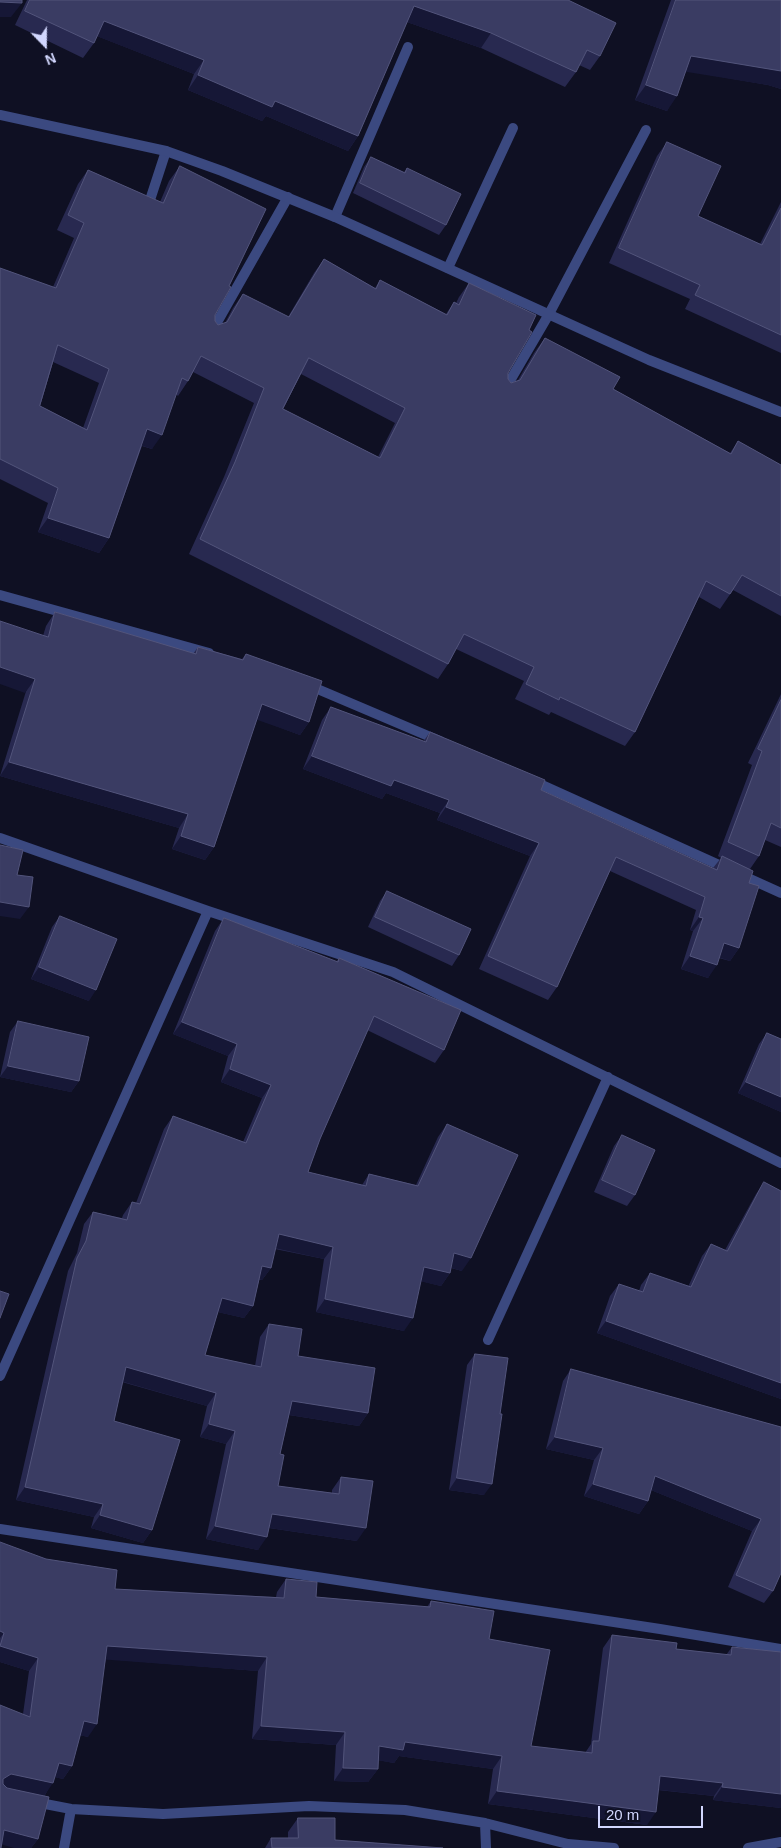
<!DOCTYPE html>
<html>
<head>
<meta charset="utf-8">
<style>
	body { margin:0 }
	#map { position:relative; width:781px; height:1848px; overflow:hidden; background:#0f1023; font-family:Arial,sans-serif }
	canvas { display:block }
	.north { position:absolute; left:20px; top:20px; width:50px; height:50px; -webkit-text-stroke:4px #0f1023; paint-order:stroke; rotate:158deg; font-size:14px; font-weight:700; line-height:20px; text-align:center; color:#d2d7fe }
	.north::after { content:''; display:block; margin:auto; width:18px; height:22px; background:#d2d7fe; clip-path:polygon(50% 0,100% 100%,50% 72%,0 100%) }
	.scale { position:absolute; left:598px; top:1806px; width:105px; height:22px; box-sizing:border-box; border:2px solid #d2d7fe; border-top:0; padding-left:6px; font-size:15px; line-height:18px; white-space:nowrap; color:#d2d7fe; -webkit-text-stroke:4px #0f1023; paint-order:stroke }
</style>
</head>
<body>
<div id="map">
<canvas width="781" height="1848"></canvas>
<div class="north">N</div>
<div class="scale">20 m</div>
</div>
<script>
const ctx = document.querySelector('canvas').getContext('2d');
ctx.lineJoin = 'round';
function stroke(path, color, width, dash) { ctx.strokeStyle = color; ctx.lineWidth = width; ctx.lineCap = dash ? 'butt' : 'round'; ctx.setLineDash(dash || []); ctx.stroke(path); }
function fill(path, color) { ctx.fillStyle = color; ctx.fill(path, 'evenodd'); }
const service = new Path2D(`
	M150 200 166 151
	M335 217 408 47
	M448 268 513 128
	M211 333 288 197
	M504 391 549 314 646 130`);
const minor = new Path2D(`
	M0 115 166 151 222 171 335 217 649 360 781 412
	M0 595 209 653
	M308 685 440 741
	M531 780 781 893
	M0 838 208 911 393 972 781 1163
	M488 1340 608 1077
	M0 1376 208 911
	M0 1529 660 1629 781 1649
	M35 1802 71 1809 163 1814 309 1806 405 1810 485 1823 568 1844 614 1848
	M485 1823 486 1848
	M64 1848 71 1809
	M748 1848 781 1842`);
const wall = new Path2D(`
	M27 0H568L600 56 590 70 579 65 576 72 565 87 481 48 407 22 358 136 348 151 266 116 262 121 188 90 194 74 97 36 94 43 83 58 15 25Z
	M671 0H781V89L768 85 686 71 667 111 635 100Z
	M667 142 698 216 760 244 781 202V353L685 309 690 299 609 263 657 156Z
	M371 157 404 172 407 168 446 225 439 235 353 193 364 167Z
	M180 166 229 286 215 315V321L218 325 225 323 233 308 243 294 288 317 314 273 324 259 375 288 380 280 446 314 454 302 456 303 459 297 469 283 508 373V379L511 383 518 380 534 353 545 338 613 389 730 453 738 441 781 465V616L733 590 720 609 699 597 635 732 625 746 551 712 549 715 515 699 524 681 456 649 448 664 438 679 189 554 224 477 254 403 193 372 188 381 178 396 176 394 152 449 142 446 109 538 99 553 38 532 48 503 0 479V268L53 287 74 238 57 230 78 184 88 170 160 202 169 181ZM53 362 99 383 83 428 40 406ZM301 374 395 423 378 457 283 409Z
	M55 612 193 654 198 647 242 659 246 654 309 722 300 735 257 719 214 847 205 860 172 849 179 828 0 776 46 626Z
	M781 694V847L765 840 759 856 750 869 739 948 730 961 719 958 708 978 681 969 693 931 690 930 696 910 610 871 557 987 548 1000 479 969 530 856 437 820 440 813 386 793 382 799 303 769 322 720 331 707 423 742 430 732 541 790 713 868 721 858 718 856 752 765 748 763Z
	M387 891 459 955 452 966 368 927 380 901Z
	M60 916 89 1001 31 979 52 927Z
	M224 918 336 962 339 958 444 1050 435 1063 367 1030 320 1139 308 1172 362 1185 369 1174 416 1185 438 1137 447 1124 462 1271 451 1268 450 1273 441 1286 421 1281 404 1331 316 1312 324 1259 275 1249 271 1268 262 1280H259L253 1306 244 1318 218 1312 205 1355 255 1366 260 1337 269 1324 298 1356 368 1413 359 1426 289 1415 280 1454 278 1486 332 1493V1490L341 1477 357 1541 269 1528 258 1550 206 1539 226 1444 200 1437 207 1406 122 1382 114 1421 152 1530 143 1543 91 1528 94 1517 16 1500 68 1271 77 1253 84 1224 93 1212 122 1218 123 1215 132 1202 136 1203 164 1129 173 1116 243 1142 262 1098 221 1082 228 1056 173 1034 215 931Z
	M18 1021 79 1081 71 1092 0 1077 10 1032Z
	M767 1033 781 1039V1112L738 1093 759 1044Z
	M622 1135 635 1195 627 1206 594 1192 614 1146Z
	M764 1182 781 1191V1399L597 1333 610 1296 619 1284 639 1291 641 1285 650 1273 688 1287 702 1256 711 1244 725 1250 756 1194Z
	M475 1354 500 1414 484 1495 449 1490 467 1365Z
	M571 1369 781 1427 773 1591 764 1603 728 1587 752 1531 651 1490 648 1501 639 1514 584 1496 594 1460 546 1449 563 1381Z
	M0 1543 115 1589 276 1597 277 1592 286 1579 316 1597 427 1607 431 1601 489 1639 531 1746 585 1753 591 1744 603 1648 612 1635 676 1649 726 1655 732 1647 781 1808 713 1800 714 1796 658 1790 647 1825 488 1804 493 1769 399 1756 394 1763 378 1760V1769L368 1782 334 1781 336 1745 252 1739 258 1671 106 1659 88 1737 80 1735 72 1766 63 1779 55 1777 45 1795 38 1839 31 1848H14L23 1714 29 1671 0 1662Z
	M298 1818 335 1840 443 1848H265L271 1838H288V1832Z`);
const shadedWall = new Path2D(`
	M0 2 22 3 11 17H0Z
	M414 6 491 33 481 48 404 21Z
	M104 21 204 60 194 74 94 35Z
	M691 56 781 71V89L768 85 681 71Z
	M198 75 275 101 358 136 348 151 266 116 262 121 188 90Z
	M646 85 677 96 667 111 635 100Z
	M147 429 162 435 152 449 137 444Z
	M48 518 109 538 99 553 38 532Z
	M0 667 35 679 25 693 0 684Z
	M262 704 309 722 300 735 252 718Z
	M312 756 394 780 449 800 440 813 386 793 382 799 303 769Z
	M9 762 188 814 179 828 0 776Z
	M446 807 539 843 530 856 437 820Z
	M181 836 214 847 205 860 172 849Z
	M0 902 29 907 20 919 0 916Z
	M699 917 703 918 693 931 690 930Z
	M724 943 739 948 730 961 715 956Z
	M690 956 717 965 708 978 681 969Z
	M39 967 96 990 89 1001 31 979Z
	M182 1022 237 1044 228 1056 173 1034Z
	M8 1066 79 1081 71 1092 0 1077Z
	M230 1069 271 1085 262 1098 221 1082Z
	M746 1082 781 1097V1112L738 1093Z
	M279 1234 333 1247 324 1259 270 1247Z
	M454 1253 471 1258 462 1271 445 1266Z
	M262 1266 271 1268 262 1280 253 1278Z
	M424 1267 450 1273 441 1286 415 1280Z
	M222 1298 253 1306 244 1318 213 1311Z
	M325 1299 413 1318 404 1331 316 1312Z
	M606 1321 781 1383V1399L597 1333Z
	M126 1367 216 1393 207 1406 117 1380Z
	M292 1401 368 1413 359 1426 283 1414Z
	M209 1424 235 1431 226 1444 200 1437Z
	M555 1437 603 1448 594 1460 546 1449Z
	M655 1476 761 1519 752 1531 646 1488Z
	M457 1478 492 1484 484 1495 449 1490Z
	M593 1484 648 1501 639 1514 584 1496Z
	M25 1487 103 1504 94 1517 16 1500Z
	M272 1514 366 1528 357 1541 263 1527Z
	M100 1515 152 1530 143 1543 91 1528Z
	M215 1526 267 1537 258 1550 206 1539Z
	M0 1631 4 1633 0 1638Z
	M0 1646 38 1658 29 1671 0 1662Z
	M107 1646 267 1657 258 1671 98 1659Z
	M84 1721 97 1724 88 1737 75 1734Z
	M261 1726 345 1732 336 1745 252 1739Z
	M405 1742 502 1756 493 1769 399 1756 394 1763 370 1759 379 1746Z
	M59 1763 72 1766 63 1779 50 1776Z
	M343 1768 378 1769 368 1782 334 1781Z
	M11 1774 53 1783 44 1796 1 1787 3 1779Z
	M660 1776 723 1783 714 1796 651 1789Z
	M722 1787 781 1794V1808L713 1800Z
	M497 1791 656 1812 647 1825 488 1804Z
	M4 1830 38 1839 31 1848H14L0 1844Z`);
const building = new Path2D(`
	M0 0H22V3L0 2Z
	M30 0H568L616 23 600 56 587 50 576 72 491 33 414 6 358 136 275 101 272 107 198 75 204 60 104 21 94 43 25 11Z
	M676 0H781V71L691 56 677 96 646 85Z
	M667 142 721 166 698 216 762 245 781 208V335L695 295 700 285 619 248Z
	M371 157 405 173 407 168 461 194 446 225 360 183Z
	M180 166 266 209 229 286 231 287 215 315V321L218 325 227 322 243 294 289 317 324 259 376 289 380 280 447 315 454 302 459 305 469 283 536 315 529 330 532 332 508 373V379L511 383 520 380 545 338 620 377 613 389 731 454 738 441 781 465V596L742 575 730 594 706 581 635 732 560 697 559 700 526 684 534 667 464 634 448 664 200 539 235 462 264 388 201 356 188 381 182 378 162 435 147 429 109 538 48 518 58 488 0 459V268L56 288 84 223 68 215 88 170 163 203ZM58 345 109 369 87 430 40 406ZM309 358 405 408 380 458 283 409Z
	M55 612 196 654 198 647 243 660 246 654 322 681 309 722 262 704 214 847 181 836 188 814 9 762 35 679 0 667V621L48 637Z
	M781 700V828L771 823 759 856 728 842 762 751 758 749Z
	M331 707 426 742 430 732 545 780 541 790 717 870 722 856 753 871 749 883 759 886 739 948 724 943 717 965 690 956 703 918 699 917 705 897 616 857 557 987 488 956 539 843 446 807 449 800 394 780 391 786 312 756Z
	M0 845 23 850 17 875 33 877 29 907 0 902Z
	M387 891 471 929 459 955 375 917Z
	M60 916 117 939 96 990 39 967Z
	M224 918 338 962 339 958 461 1010 444 1050 374 1016 320 1139 308 1172 366 1186 369 1174 418 1186 447 1124 518 1155 471 1258 454 1253 450 1273 424 1267 413 1318 325 1299 333 1247 279 1234 271 1268 262 1266 253 1306 222 1298 205 1355 261 1367 269 1324 302 1329 298 1356 375 1368 368 1413 292 1401 280 1454 284 1455 278 1486 339 1494 341 1477 373 1481 366 1528 272 1514 267 1537 215 1526 235 1431 209 1424 216 1393 126 1367 114 1421 180 1440 152 1530 100 1515 103 1504 25 1487 77 1258 86 1241 93 1212 127 1220 132 1202 140 1204 173 1116 246 1143 271 1085 230 1069 237 1044 182 1022Z
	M18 1021 89 1037 79 1081 8 1066Z
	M767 1033 781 1039V1097L746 1082Z
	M622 1135 655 1150 635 1195 602 1180Z
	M764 1182 781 1191V1383L606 1321 619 1284 643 1292 650 1273 691 1287 711 1244 727 1251Z
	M0 1291 9 1294 0 1318Z
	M475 1354 508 1358 500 1414H502L492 1484 457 1478Z
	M571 1369 781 1427V1573L773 1591 736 1575 761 1519 655 1476 648 1501 593 1484 603 1448 555 1437Z
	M0 1542 46 1559 117 1570 115 1589 284 1598 286 1579 317 1582 316 1597 430 1607 431 1601 494 1611 489 1639 550 1650 531 1746 592 1753 593 1741H599L612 1635 677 1643 676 1649 731 1655 732 1647 781 1652V1794L722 1787 723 1783 660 1776 656 1812 497 1791 502 1756 405 1742 403 1750 379 1746 378 1769 343 1768 345 1732 261 1726 267 1657 107 1646 97 1724 84 1721 72 1766 59 1763 53 1783 11 1774 3 1779V1784L7 1788 49 1797 38 1839 4 1830 1 1848H0V1705L30 1717 38 1658 0 1646 4 1633 0 1631Z
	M298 1818H335V1840L443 1848H272L271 1838H298Z`);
stroke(service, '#3b4980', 10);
stroke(minor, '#3b4980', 10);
fill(wall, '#282950');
fill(shadedWall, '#161736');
fill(building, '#3a3c63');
stroke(building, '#52547b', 1);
</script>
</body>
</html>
